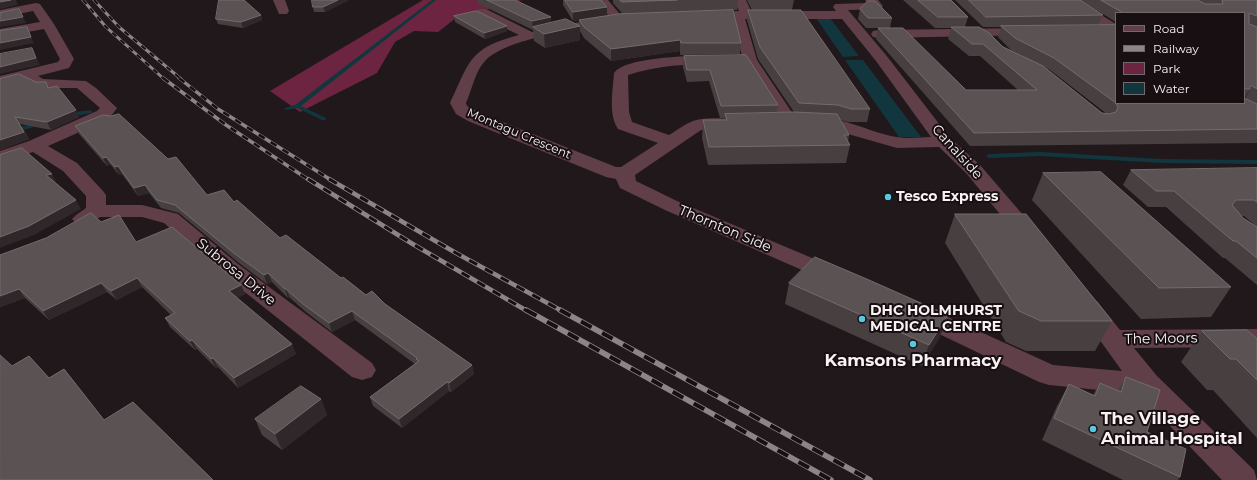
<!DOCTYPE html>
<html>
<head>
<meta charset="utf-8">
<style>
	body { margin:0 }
	#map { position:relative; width:1257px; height:480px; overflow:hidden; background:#20181b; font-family:Montserrat,sans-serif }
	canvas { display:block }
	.legend { position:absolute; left:1115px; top:12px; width:130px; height:92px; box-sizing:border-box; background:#170f12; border:1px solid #716a6c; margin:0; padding:5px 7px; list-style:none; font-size:12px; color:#f8f2f3 }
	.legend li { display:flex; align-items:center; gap:8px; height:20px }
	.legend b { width:20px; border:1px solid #716a6c }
</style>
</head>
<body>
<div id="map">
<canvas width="1257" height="480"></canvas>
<ul class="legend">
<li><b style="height:5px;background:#603f49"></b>Road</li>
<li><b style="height:5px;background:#8c8587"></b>Railway</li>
<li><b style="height:11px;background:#6c2440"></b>Park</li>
<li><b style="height:11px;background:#11363e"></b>Water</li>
</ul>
</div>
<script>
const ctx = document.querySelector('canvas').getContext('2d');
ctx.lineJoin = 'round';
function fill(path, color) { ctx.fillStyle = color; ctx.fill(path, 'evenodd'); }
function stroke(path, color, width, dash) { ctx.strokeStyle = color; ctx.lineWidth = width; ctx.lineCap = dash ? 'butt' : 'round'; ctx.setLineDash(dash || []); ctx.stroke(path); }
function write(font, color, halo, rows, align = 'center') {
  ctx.font = font + ' Montserrat,sans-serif'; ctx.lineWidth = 4; ctx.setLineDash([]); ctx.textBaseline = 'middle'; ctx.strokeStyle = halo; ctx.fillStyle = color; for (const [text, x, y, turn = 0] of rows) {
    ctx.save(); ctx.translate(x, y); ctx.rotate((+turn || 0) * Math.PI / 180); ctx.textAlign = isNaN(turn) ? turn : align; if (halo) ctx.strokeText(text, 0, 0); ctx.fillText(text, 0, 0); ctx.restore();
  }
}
const green = new Path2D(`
	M423 0H522L456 18 438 32 414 31 395 42 377 73 300 112 270 91Z`);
const water = new Path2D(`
	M816 18H830L859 56 843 57Z
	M845 60H863L921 137H899Z`);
const stream = new Path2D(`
	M432 0H436L301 106 326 118V120H322L297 108 285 110V108L295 105Z
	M90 110 93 112 92 113 69 117 66 115 69 113Z
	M40 122 43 124 42 125 0 136V132Z
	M1040 152 1161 159 1257 160V164L1161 163 1040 156 989 158 986 156 989 154Z`);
const minor = new Path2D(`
	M273 0H285L289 11 287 14H279Z
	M596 0H608L624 19 622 22C588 30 510 35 485 61 475 71 472 90 466 103L467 106 480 113 616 167H621L658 143 618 129C608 114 613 89 614 73 627 54 718 55 742 56L733 19 704 20 700 19 698 16 700 13 739 11 734 0H746L751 11H836L833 7 835 4 867 3 865 0H878L883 6 881 9 848 10 886 55 950 138 980 165 1042 237 1039 242 1031 244 1023 242 966 173 939 147 897 148 834 130 810 128 808 124 810 120C839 113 869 133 897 137 908 139 920 137 931 137L876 61 842 19H745L757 60 799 123 797 127 791 128 785 127 746 64C706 64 666 62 628 75L629 112 632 122 669 135C676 131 683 125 691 122 700 117 728 118 738 120L740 124 738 128 701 130 635 175 636 181 679 202 843 271 847 276 843 281 835 283 827 281 665 210 620 188 616 179 606 177 468 121 456 114 450 103C470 61 469 48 519 35L478 15 476 12 478 9H486L532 32 609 16Z
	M1063 0H1077L1116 24V34L1111 33Z
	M36 3 40 4 54 24 74 59 69 68 38 76 43 79 86 81 96 88 117 108 109 119 48 146 77 163 103 191 106 195V205H142L178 214 238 264 372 363 376 370 372 377 362 380 352 377 222 274 164 223 142 217H100L90 223 83 225 76 223 72 219 76 215 86 208V196L63 171 33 152 0 163V151L29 141 97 111 100 108 77 88H40L23 80 0 86V76L58 62 60 59 44 29 0 37V29L40 22 33 11 0 18V10Z
	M1030 28 1035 29 1036 32 1035 35 878 38 873 37 871 34 873 31 878 30Z
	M1088 299 1097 301 1120 330 1257 329V347L1134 348 1157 376 1254 470 1257 480H1222L1139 394 1049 385 1039 382 908 319 904 313 908 307 917 305 926 307 1053 365 1122 371 1076 307 1079 301Z`);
const railFar3 = new Path2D(`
	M83 0 106 27 164 79
	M94 0 119 27 181 79`);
const railFar2 = new Path2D(`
	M163 78 226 125 309 180
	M179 78 218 109 331 180`);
const railFar1 = new Path2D(`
	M308 179 411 243 527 311
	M329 179 456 253 562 311`);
const rail = new Path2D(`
	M526 310 831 480
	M560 310 870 480`);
const wall = new Path2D(`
	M349 0 325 12H314L313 7Z
	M477 0H515L551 22 580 26 579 20 573 21 563 5V0H601L607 7V15L622 13 613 3V0H738L737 10H733L741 43 740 54 680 55V51L611 61 584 38 580 31V40L545 48 534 41 533 30 477 3Z
	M747 0H794L792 10H752Z
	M903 0H951L968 17 965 27 1036 63 1011 50 998 37 1001 27H983L955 0H1080L1103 15 1098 25 1244 103V13H1116V22L1080 0H1257V143L970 146 876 39 878 28H866L858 19 860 9 892 18 890 28 966 90H1018L980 56H969L948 39 951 28H935ZM1043 66 1050 70 1107 114 1102 113Z
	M748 10 870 109 867 122H848L840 120 849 135 848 142 850 145 846 163 708 165 702 138 703 120H725V118H720L709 81 687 82 683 67 684 56 778 105 777 113 794 112 758 59 747 20Z
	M261 15 262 20 243 28 218 24 216 19Z
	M454 16 507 26V31L485 39 455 22Z
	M0 79 49 88 79 117 51 130 20 124 29 139 0 150Z
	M75 126 207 195 234 202 280 238 366 295 385 304 472 365 474 374 451 392 449 391 402 428 373 406 370 397 415 364 355 320 332 332 306 312 290 298H288L272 282 267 284 239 263 179 213 161 208 149 193 138 196 122 174 119 175 110 164 107 166 79 134Z
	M1257 168V227L1244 216H1242L1243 218 1257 227V285L1225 258H1223L1166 207H1148L1123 185 1131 170Z
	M1043 173 1231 287 1211 317 1141 319 1032 200Z
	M955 214 1112 321 1095 351H1026L1006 342 945 243Z
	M101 222 136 242 241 285 245 294 237 298 296 354 238 388 218 367 216 368 197 349 195 350 170 327 165 318 171 315 142 287 117 300 107 292 49 320 25 298 0 307V255Z
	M789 283 940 337 922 366 785 304Z
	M1202 331 1257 339V438L1213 390H1207L1181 362Z
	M1126 377 1147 432 1180 477 1178 480H1123L1042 440 1057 406 1069 384 1093 395 1100 383 1118 391Z
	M321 399 327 415 282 450 262 435 255 419Z`);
const shadedWall = new Path2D(`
	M11 0H16L18 5 0 9V2Z
	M338 0H349L325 12 323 7Z
	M607 7V16L573 21V12Z
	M19 9 26 23 0 27V21Z
	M261 15 262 20 243 28 241 22Z
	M551 17V26L533 27V30L532 21Z
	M507 26V31L485 39 484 33Z
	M580 26V40L545 48 544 34Z
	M27 27 34 43 0 50V43Z
	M680 40V51L611 61V49Z
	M32 48 40 65 0 74V67Z
	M1250 86H1252L1245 99H1244L1250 89Z
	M76 110 79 117 51 130 47 122Z
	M24 132 29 139 0 150V140Z
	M106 157 110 164 107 166 103 158Z
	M118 166 122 174 119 175 115 167Z
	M52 174 56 182 51 184 46 175Z
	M145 185 149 193 138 196 134 188Z
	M76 200 81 209 34 235 0 248V237Z
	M268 273 272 282 267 284 264 275Z
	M137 278 142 287 117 300 111 291Z
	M101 283 107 292 49 320 43 311Z
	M241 285 245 294 233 300 229 291Z
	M19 289 25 298 0 307V296Z
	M285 289H286L290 298H288Z
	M352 311 355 320 332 332 329 323Z
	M948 315 940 337 922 366 929 345Z
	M192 340 197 349 195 350 190 341Z
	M292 344 296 354 238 388 234 378Z
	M213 358 218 367 216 368 211 359Z
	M472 365 474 374 451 392 449 383Z
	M447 382 449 391 402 428 399 419Z
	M321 399 327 415 282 450 275 434Z`);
const building = new Path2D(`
	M0 0H11L0 2Z
	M219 0H244L261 15 241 22 216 19Z
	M312 0H338L323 7H313Z
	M487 0H515L551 17 532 21Z
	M565 0H601L607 7 573 12Z
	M620 0H677L622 2Z
	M918 0H951L968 17H938Z
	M969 0H1080L1103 15 986 17Z
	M1101 0H1198L1205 4H1223L1222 0H1257V16L1249 13V24L1257 27V89L1252 86H1250V89H1244V13H1121V12Z
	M868 1H875L892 18H868L860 9Z
	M19 9 23 17 0 21V13Z
	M733 10 741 43H681L680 40 611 49 584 27 579 20 618 14Z
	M748 10H801L870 109H851L838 105 799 103 760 47Z
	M477 11 507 26 484 33 454 16Z
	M566 19 580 26 544 34 533 27Z
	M1116 25V103H1244V98L1257 104V129L974 133 878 28H903L966 90H1037L983 44H972L951 27H979L989 33 1003 47 1043 66 1102 113 1109 114 1116 112 1118 107 1116 103 1054 58 1015 38 1001 26Z
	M27 27 31 37 0 43V31Z
	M32 48 36 58 0 67V54Z
	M746 55 778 105 721 106 710 70H687L684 56Z
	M19 74 36 82H46L48 88 57 86 76 110 47 122 15 117 24 132 0 140V79Z
	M794 112 837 114 849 135H844L850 145 709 147 703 120H727L725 114Z
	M119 114 168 159 176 157 207 195 224 190 234 202 237 200 280 238 286 235 341 278 343 277 366 295 372 291 385 304 472 365 449 383 447 382 399 419 370 397 419 361 416 359 417 358 352 311 329 323 303 304 286 289H285L268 273 264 275 235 254 175 205 157 200 145 185 134 188 118 166 115 167 106 157 103 158 75 126 103 115 111 116Z
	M22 148 52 174 46 175 76 200 29 226 0 237V155Z
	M1257 168V202L1254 200H1236L1232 205 1243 218 1257 227V258L1236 241H1233L1174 191H1156L1131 170Z
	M1101 172 1231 287 1159 288 1043 173Z
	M91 213 101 222 119 215 136 242 172 227 241 285 229 291 292 344 234 378 213 358 211 359 192 340 190 341 165 318 175 313 137 278 111 291 101 283 43 311 19 289 0 296V255L46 238Z
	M955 214H1026L1112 321H1041L1019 311Z
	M815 257 869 280 948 315 929 345 789 283Z
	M1247 330 1257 339V380L1236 359H1230L1202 331Z
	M0 355 12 366 29 356 49 378 64 369 104 420 133 402 213 480H0Z
	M1126 377 1160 390 1147 432 1186 449 1180 477 1054 418 1069 384 1095 396 1100 383 1121 392Z
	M301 386 321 399 275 434 255 419Z`);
const markers = [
	[888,197,4,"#56c9e1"],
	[862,319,4,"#56c9e1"],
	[913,344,4,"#56c9e1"],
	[1093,429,4,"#56c9e1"]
];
const farStreetnames = [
	["Montagu Crescent",519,134,23]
];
const streetNames = [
	["Canalside",957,152,48],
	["Thornton Side",725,229,23],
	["Subrosa Drive",236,272,39],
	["The Moors",1161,339,-1]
];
const poiNames = [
	["Tesco Express",896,197],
	["DHC HOLMHURST",870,311],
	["MEDICAL CENTRE",870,327]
];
const nearPoinames = [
	["Kamsons Pharmacy",913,361],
	["The Village",1101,419,"left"],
	["Animal Hospital",1101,439,"left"]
];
fill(green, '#6c2440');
fill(water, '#11363e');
fill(stream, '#11363e');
fill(minor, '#603f49');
stroke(railFar3, '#8c8587', 3);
stroke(railFar2, '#8c8587', 3.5);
stroke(railFar1, '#8c8587', 4.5);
stroke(rail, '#8c8587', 5.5);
stroke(railFar3, '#170f12', 2, [5.5]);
stroke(railFar2, '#170f12', 2.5, [7]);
stroke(railFar1, '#170f12', 3, [9]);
stroke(rail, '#170f12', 4, [12]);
fill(wall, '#483f41');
fill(shadedWall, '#30272a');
fill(building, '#5b5254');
stroke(building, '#746b6d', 1);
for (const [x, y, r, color] of markers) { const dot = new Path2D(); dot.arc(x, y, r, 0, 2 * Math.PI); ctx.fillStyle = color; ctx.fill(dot); stroke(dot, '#170f12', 1.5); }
write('12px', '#f8f2f3', '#170f12', farStreetnames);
write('14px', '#f8f2f3', '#170f12', streetNames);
write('bold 14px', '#f8f2f3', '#170f12', poiNames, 'left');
write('bold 17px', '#f8f2f3', '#170f12', nearPoinames);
</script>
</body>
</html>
